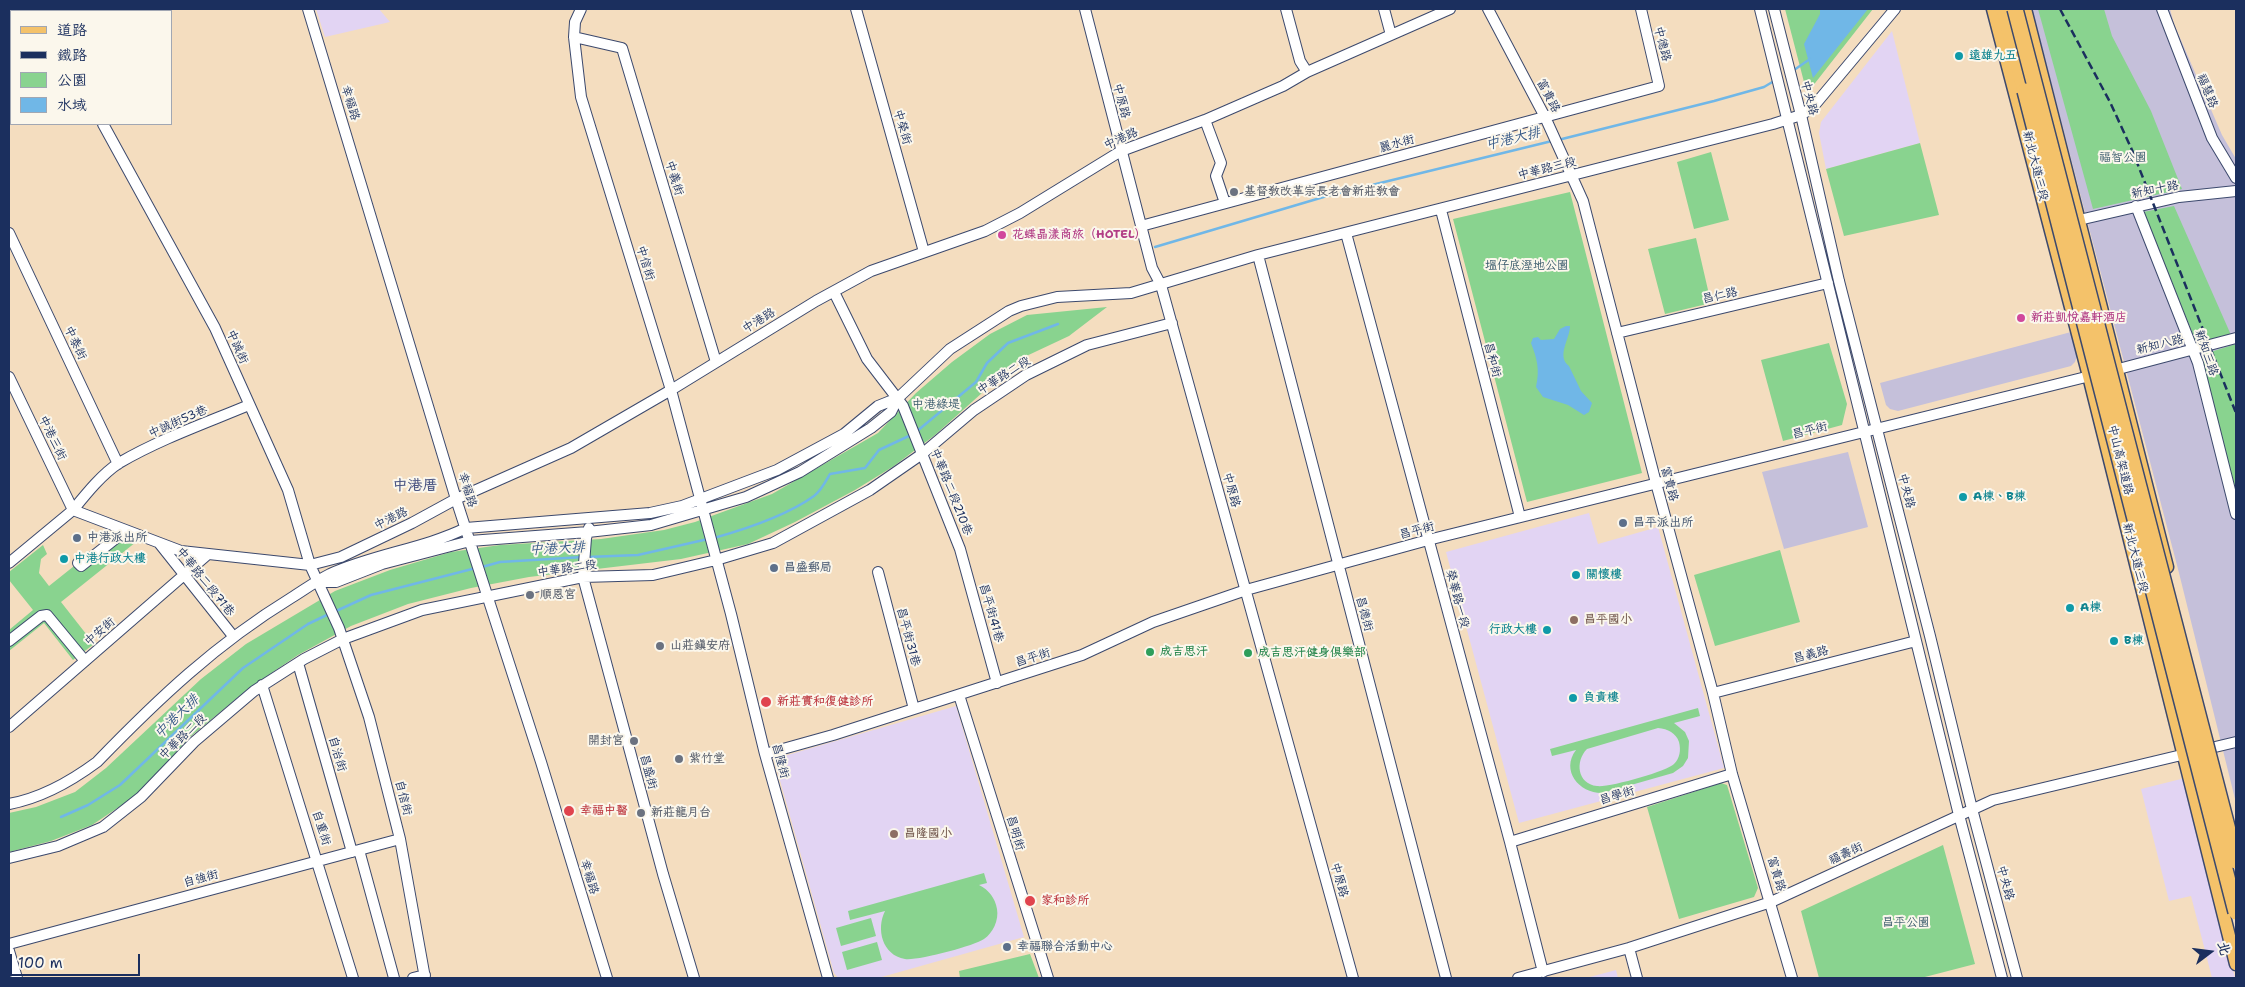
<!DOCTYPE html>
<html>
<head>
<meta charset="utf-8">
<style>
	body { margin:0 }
	#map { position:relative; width:2245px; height:987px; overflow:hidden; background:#f4ddbf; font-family:"Shantell Sans","LXGW WenKai TC",sans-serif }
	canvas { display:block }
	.frame { position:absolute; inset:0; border:10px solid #1b2f5e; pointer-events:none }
	.legend { position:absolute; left:10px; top:10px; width:162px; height:115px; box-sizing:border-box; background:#fbf7ec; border:1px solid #a1a7b3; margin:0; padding:6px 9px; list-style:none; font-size:15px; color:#1b2f5e }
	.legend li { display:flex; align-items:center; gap:10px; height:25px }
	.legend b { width:25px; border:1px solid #a1a7b3 }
	.north { position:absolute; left:2185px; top:927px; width:50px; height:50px; -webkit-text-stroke:4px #fbf7ec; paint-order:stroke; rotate:75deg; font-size:14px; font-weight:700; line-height:20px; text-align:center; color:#1b2f5e }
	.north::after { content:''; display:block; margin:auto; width:18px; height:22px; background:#1b2f5e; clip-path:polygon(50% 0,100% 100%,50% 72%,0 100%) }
	.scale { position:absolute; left:10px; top:954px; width:130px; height:22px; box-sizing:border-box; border:2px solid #1b2f5e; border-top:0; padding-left:6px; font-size:15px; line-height:18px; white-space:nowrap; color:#1b2f5e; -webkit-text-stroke:4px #fbf7ec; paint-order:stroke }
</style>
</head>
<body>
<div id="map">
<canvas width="2245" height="987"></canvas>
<div class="frame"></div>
<ul class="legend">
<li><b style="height:6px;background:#f4c26a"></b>道路</li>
<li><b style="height:6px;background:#1b2f5e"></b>鐵路</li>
<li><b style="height:14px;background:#89d38f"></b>公園</li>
<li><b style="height:14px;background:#70b7e7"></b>水域</li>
</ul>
<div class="north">北</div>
<div class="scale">100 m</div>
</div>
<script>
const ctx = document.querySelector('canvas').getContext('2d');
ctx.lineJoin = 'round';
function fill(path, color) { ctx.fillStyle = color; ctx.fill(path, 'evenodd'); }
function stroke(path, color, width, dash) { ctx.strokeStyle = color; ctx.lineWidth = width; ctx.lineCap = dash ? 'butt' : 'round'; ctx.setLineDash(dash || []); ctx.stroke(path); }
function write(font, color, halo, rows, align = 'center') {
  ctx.font = font + ' "Shantell Sans","LXGW WenKai TC",sans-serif'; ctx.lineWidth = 4; ctx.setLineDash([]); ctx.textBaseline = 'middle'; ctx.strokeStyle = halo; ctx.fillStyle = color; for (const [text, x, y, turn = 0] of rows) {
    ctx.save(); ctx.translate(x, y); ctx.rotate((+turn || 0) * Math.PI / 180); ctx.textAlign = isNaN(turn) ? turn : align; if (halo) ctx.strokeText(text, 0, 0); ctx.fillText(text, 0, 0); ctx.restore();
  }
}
const built = new Path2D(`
	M316 9H379L390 22 325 37Z
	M1892 31 1920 143 1826 169 1819 133 1821 122Z
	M1589 513 1598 544 1658 527 1724 768 1519 823 1446 552Z
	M956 706 1024 937 878 978H838L834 973 774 759Z
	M2185 778 2235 978H2212L2191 896 2169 901 2141 789Z
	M1616 970 1618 978H1586Z`);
const industrial = new Path2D(`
	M2032 9H2170L2174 24 2222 135 2236 159V803L2179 573Z
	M2071 332 2077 356 2075 362 2071 366 1898 411 1890 409 1886 405 1880 383Z
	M1848 452 1868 527 1784 549 1762 472Z`);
const green = new Path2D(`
	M1785 9H1873L1812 87 1804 82Z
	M2038 9H2104L2112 36 2151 111 2182 189 2093 209Z
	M1920 143 1939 215 1844 236 1826 169Z
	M1711 152 1729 220 1694 229 1677 162Z
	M1570 192 1642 473 1527 502 1453 219Z
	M2174 206 2231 335 2197 344 2143 212Z
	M1696 238 1711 303 1665 314 1648 249Z
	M1107 307 1069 336 1020 359 935 435 894 466 855 490 795 522 748 544 681 559 529 577 471 588 408 604 351 626 298 655 248 689 190 737 137 795 92 825 51 841 9 852V813L36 807 75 792 106 768 201 679 246 644 335 591 390 570 451 552 500 545 601 539 664 530 695 522 772 494 878 433 916 393 952 362 990 334 1027 315Z
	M1829 343 1847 404 1842 425 1783 441 1761 360Z
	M2236 344V497L2201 362 2204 354Z
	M113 535 136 542 61 602 94 644 73 660 44 623 9 651V630L33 610 9 580V572L43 545 47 554 41 559 39 573 49 586Z
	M1780 550 1800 622 1715 646 1694 575Z
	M1698 708 1700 716 1674 723 1685 732 1689 741 1688 758 1683 766 1673 773 1603 793C1580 794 1560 771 1576 750L1552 756 1550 749ZM1658 728C1668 729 1676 733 1679 742 1681 750 1680 758 1674 764 1668 771 1608 788 1597 786 1577 784 1575 761 1587 749Z
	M1721 783 1727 785 1758 888 1754 897 1679 919 1647 807Z
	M1943 845 1975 964 1921 978H1819L1801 911Z
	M984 873 987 883 979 885C989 890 995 898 997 909 999 920 993 933 984 939 974 946 917 961 905 959 882 955 876 929 885 911L850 920 848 911Z
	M871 918 876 936 841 946 836 928Z
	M877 942 882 960 847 970 842 952Z
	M1030 954 1039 978H960L959 971Z`);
const water = new Path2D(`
	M1820 9H1868L1813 78 1804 44 1820 14Z
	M1566 326H1570C1570 339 1556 356 1569 366L1581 391 1592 403 1589 412 1584 415 1568 405 1543 397 1536 387C1540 369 1537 359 1531 343L1533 338 1538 337 1541 340 1554 339 1560 329Z`);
const stream = new Path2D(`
	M1794 70 1810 59
	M1558 140 1714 101 1764 87 1774 81
	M1155 247 1327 196 1552 141
	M916 432 976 382 987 363 1008 343 1058 324
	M714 538C746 529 786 516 814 496 821 491 826 481 830 474L865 468 879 450 911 435
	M588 557 638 555 708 539
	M482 567 500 562 583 557
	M334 612 371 595 476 568
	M61 817 88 805 120 785 243 668 308 624 329 614`);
const minor = new Path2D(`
	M42 9 44 11
	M308 9 456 499 541 762 607 978
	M581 9 575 22 574 37 581 97 671 390 731 614 765 754 828 978
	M856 9 924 252
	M1085 9 1152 268 1161 285 1353 978
	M1286 9 1300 61 1307 72
	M1384 9 1391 35
	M1488 9 1545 117 1583 201 1656 483 1713 693 1732 774 1792 978
	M1760 9 1959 815 2002 978
	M1774 9 1801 115 1839 281 1930 636 1972 809 2017 978
	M2162 9 2212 138 2236 178
	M574 37 622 48 716 362
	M1205 120 1221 163 1216 176 1225 203
	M103 124 215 328 288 490 310 565 339 628 369 717 400 839 425 978
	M2136 206 2198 363 2236 514
	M1441 210 1520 517
	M2079 220 2179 197 2236 191
	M1141 226 1659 86 1641 9
	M9 233 118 464
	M1346 233 1510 842 1543 972
	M1258 255 1446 978
	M834 292 867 359 903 406 960 549 997 683
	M1617 333 1828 283
	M2111 371 2236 338
	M9 377 73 510C86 494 102 474 119 463 160 439 206 423 249 405
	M589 528 586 538 583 577 663 874 694 978
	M159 543 233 636
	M9 563 73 510 181 551 310 565 341 557 412 523 456 499 571 448 671 390 816 301 871 271 985 231 1020 213 1121 151 1205 120 1283 86 1307 72 1450 9
	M78 563 81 566 125 531
	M878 572 914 709
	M317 582H336L382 564 470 541 588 532 651 525 746 497 800 472 871 428 891 412 898 398 950 349 1009 311 1021 306 1057 297 1131 293 1258 255 1773 124 1801 115 1813 107 1895 9
	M9 641 41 616 47 615 85 661
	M298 663 352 852
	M262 685 353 978
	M1713 693 1916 641
	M959 695 1048 978
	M9 727 207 555
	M765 754 833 735 1082 655 1153 622 1246 590 1428 540 2094 375
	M9 804C42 798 70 782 97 762 158 699 216 644 291 598 304 590 316 581 330 574 374 554 423 549 466 528L650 513 682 506 777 470 844 434 878 406 898 398
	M1510 842 1732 774
	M359 850 394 978
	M9 858 58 846 103 827 141 797 194 742 254 691 304 659 343 639 422 610 583 577 653 575 716 560 773 543 870 490 922 454 974 410 1026 375 1087 345 1172 323
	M9 944 400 839
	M1629 948 1637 978
	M9 951 17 978
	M413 978 425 975
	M1518 978 1629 948 1771 902 1993 800 2236 742`);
const major = new Path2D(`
	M1993 9 2089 376 2236 964
	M2025 9 2167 567`);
const highway = new Path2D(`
	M2004 9 2025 91`);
const rail = new Path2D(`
	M2060 9 2110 102 2132 150 2236 413`);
const highwayBridge = new Path2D(`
	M2015 9 2236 861
	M2025 91 2236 912`);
const markers = [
	[1959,56,5,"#0f9aa8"],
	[1234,192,5,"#6b7280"],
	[1002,235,5,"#d1479c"],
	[2021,318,5,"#d1479c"],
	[1963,497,5,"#0f9aa8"],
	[1623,523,5,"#5c6f8a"],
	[77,538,5,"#5c6f8a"],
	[64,559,5,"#0f9aa8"],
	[774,568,5,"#5c6f8a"],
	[1576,575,5,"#0f9aa8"],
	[530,595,5,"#6b7280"],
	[2070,608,5,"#0f9aa8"],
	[1574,620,5,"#8d6e63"],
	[1547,630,5,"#0f9aa8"],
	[2114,641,5,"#0f9aa8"],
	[660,646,5,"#6b7280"],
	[1150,652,5,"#2e9e5b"],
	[1248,653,5,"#2e9e5b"],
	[1573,698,5,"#0f9aa8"],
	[766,702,6,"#e0444e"],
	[634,741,5,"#6b7280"],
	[679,759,5,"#6b7280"],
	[569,811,6,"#e0444e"],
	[641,813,5,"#6b7280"],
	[894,834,5,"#8d6e63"],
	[1030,901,6,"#e0444e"],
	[1007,947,5,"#5c6f8a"]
];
const streetNames = [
	["中德路",1662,44,76],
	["福慧路",2207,91,68],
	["富貴路",1548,96,62],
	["中央路",1809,98,76],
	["中原路",1121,101,76],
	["幸福路",350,103,73],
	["中榮街",902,127,74],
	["中港路",1121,139,-24],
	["麗水街",1397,144,-15],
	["新北大道三段",2035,166,76],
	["中華路三段",1547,169,-14],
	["中義街",674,178,73],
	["新知十路",2155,190,-11],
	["中信街",645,263,73],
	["昌仁路",1720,296,-13],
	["中港路",759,321,-31],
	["中泰街",75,343,65],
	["新知八路",2160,345,-14],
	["中誠街",237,347,66],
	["新知三路",2206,353,71],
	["昌和街",1492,360,75],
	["中華路二段",1004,376,-32],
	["中誠街53巷",178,422,-24],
	["昌平街",1810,431,-14],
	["中港三街",52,438,64],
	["中山高架道路",2120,460,76],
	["富貴路",1669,484,75],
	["幸福路",467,490,72],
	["中原路",1231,490,75],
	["中央路",1906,491,76],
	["中華路二段210巷",951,492,68],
	["中港路",391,519,-26],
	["昌平街",1417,531,-15],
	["新北大道三段",2135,558,76],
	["中華路二段",567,569,-8],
	["中華路二段71巷",205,582,51],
	["榮華路一段",1457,599,75],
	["昌平街41巷",991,613,74],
	["昌德街",1364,614,75],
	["中安街",100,632,-41],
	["昌平街31巷",908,637,75],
	["昌義路",1811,655,-14],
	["昌平街",1033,658,-18],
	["中華路二段",183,737,-44],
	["自治街",337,754,74],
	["昌隆街",780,761,75],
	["昌盛街",648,772,75],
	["昌學街",1617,796,-17],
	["自信街",403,798,76],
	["自重街",321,828,72],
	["昌明街",1015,833,73],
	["福壽街",1846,854,-25],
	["富貴路",1776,874,73],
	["幸福路",589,877,73],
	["自強街",201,879,-15],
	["中原路",1339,880,75],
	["中央路",2005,883,75]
];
const cultureNames = [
	["遠雄九五",1969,56],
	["A棟、B棟",1973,497],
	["中港行政大樓",74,559],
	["關懷樓",1586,575],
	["A棟",2080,608],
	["行政大樓",1537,630,"right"],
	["B棟",2124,641],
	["負責樓",1583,698]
];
const parkNames = [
	["福智公園",2123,158],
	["塭仔底溼地公園",1527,266],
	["中港綠堤",936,405],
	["昌平公園",1906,923]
];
const worshipNames = [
	["基督教改革宗長老會新莊教會",1244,192],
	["順恩宮",540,595],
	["山莊鎮安府",670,646],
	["開封宮",624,741,"right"],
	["紫竹堂",689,759],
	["新莊龍月台",651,813]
];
const hotelNames = [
	["花蝶晶漾商旅（HOTEL）",1012,235],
	["新莊凱悅嘉軒酒店",2031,318]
];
const serviceNames = [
	["昌平派出所",1633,523],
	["中港派出所",87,538],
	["昌盛郵局",784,568],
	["幸福聯合活動中心",1017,947]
];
const educationNames = [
	["昌平國小",1584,620],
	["昌隆國小",904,834]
];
const leisureNames = [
	["成吉思汗",1160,652],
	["成吉思汗健身俱樂部",1258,653]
];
const healthNames = [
	["新莊實和復健診所",777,702],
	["幸福中醫",580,811],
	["家和診所",1041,901]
];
const waterNames = [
	["中港大排",1513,139,-14],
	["中港大排",557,549,-3],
	["中港大排",177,717,-44]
];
const quarterNames = [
	["中港厝",415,486]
];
fill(built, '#e2d4f3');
fill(industrial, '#c5c0da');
fill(green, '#89d38f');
fill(water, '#70b7e7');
stroke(stream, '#70b7e7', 2.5);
stroke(minor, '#3c496d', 12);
stroke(major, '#3c496d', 15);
stroke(highway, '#3c496d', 18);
stroke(minor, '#fff', 10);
stroke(major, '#f4c26a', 12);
stroke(highway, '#f4c26a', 15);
stroke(rail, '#1b2f5e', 2.5, [8, 4]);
stroke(highwayBridge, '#3c496d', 18, []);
stroke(highwayBridge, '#f4c26a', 15);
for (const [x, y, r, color] of markers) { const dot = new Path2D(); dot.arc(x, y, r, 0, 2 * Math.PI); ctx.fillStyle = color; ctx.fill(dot); stroke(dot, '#fbf7ec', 2); }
write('12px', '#1b2f5e', '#fbf7ec', streetNames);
write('bold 12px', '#0d838f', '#fbf7ec', cultureNames, 'left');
write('12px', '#36586a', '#fbf7ec', parkNames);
write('bold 12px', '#5b616d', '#fbf7ec', worshipNames, 'left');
write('bold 12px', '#b23c85', '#fbf7ec', hotelNames, 'left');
write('bold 12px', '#4e5e75', '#fbf7ec', serviceNames, 'left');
write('bold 12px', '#785e54', '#fbf7ec', educationNames, 'left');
write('bold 12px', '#27864d', '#fbf7ec', leisureNames, 'left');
write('bold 12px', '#be3a42', '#fbf7ec', healthNames, 'left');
write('italic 14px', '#355887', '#fbf7ec', waterNames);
write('bold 15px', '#4d5784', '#fbf7ec', quarterNames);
</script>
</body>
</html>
